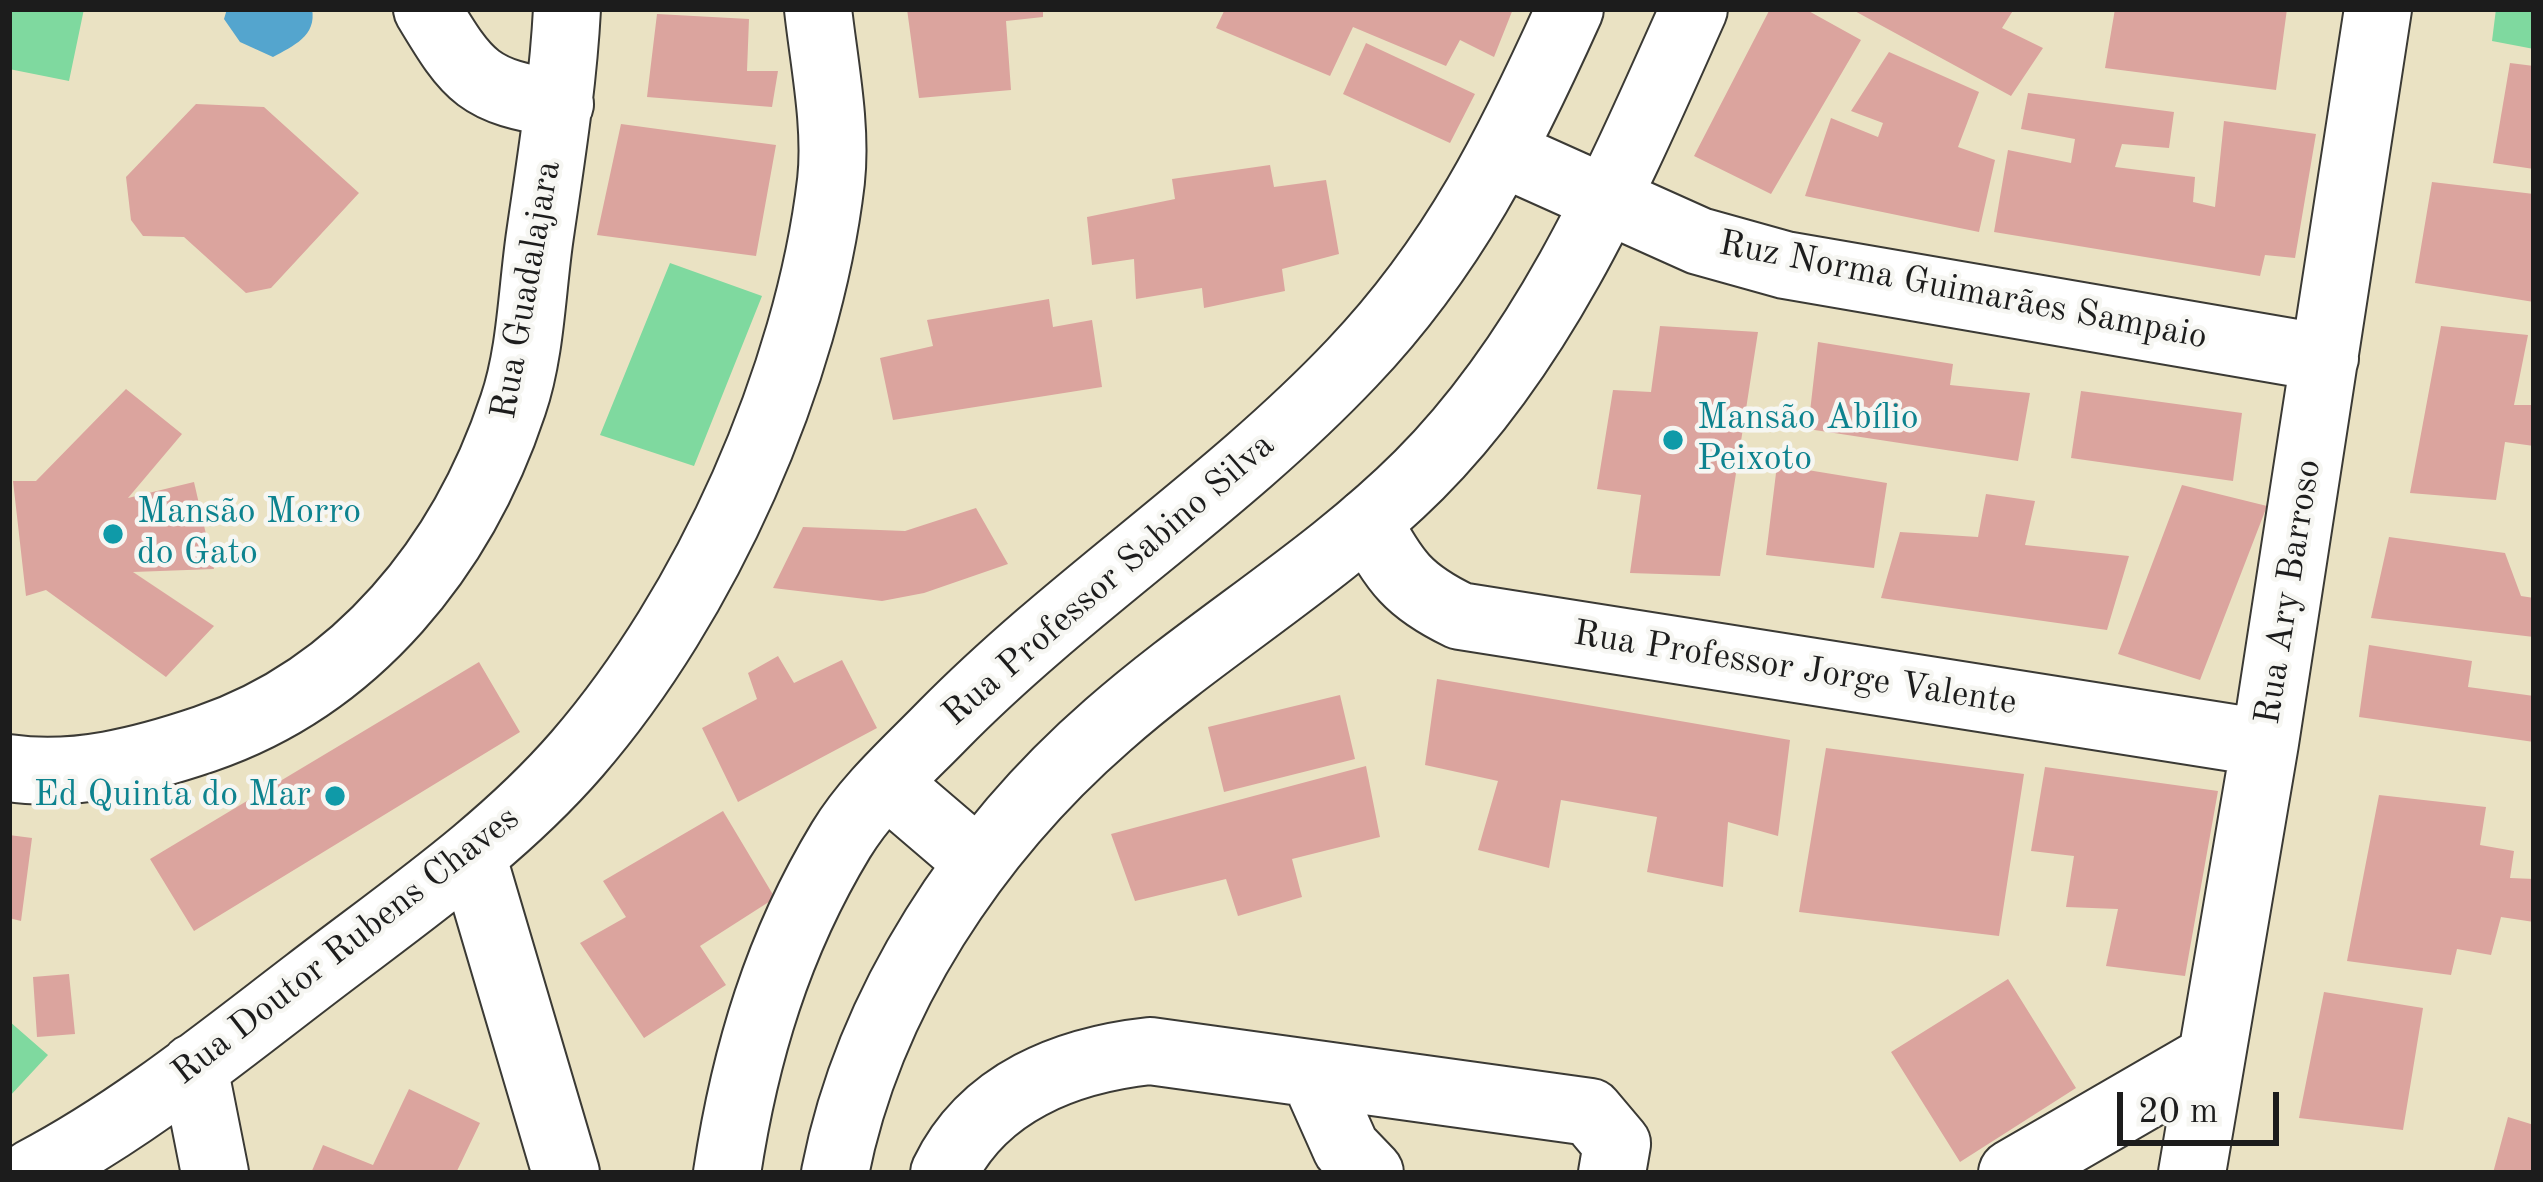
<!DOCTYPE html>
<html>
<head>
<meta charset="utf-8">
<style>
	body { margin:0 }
	#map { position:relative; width:2543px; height:1182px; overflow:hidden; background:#eae2c3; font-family:"Old Standard TT",serif }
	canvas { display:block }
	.frame { position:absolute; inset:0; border:12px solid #1c1c1c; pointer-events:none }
	.scale { position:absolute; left:2117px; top:1092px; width:162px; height:54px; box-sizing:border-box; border:6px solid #1c1c1c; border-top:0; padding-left:15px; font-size:36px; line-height:42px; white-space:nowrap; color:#1c1c1c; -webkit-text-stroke:9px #f6f6f2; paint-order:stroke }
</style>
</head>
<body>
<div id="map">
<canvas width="2543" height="1182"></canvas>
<div class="frame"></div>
<div class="scale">20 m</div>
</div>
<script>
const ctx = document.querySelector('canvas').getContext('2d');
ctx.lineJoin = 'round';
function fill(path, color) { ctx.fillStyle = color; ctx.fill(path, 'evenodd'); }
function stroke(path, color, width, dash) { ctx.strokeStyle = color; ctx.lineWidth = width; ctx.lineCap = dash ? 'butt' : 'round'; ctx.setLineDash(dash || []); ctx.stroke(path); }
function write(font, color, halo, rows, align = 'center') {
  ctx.font = font + ' "Old Standard TT",serif'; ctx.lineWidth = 9; ctx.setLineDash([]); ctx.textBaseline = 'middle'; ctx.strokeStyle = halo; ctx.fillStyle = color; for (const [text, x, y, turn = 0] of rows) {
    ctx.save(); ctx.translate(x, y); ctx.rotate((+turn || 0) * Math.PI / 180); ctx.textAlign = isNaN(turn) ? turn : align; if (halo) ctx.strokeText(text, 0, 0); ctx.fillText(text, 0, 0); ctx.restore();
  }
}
const green = new Path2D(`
	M9 9H84L69 81 9 69Z
	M2496 9H2534V49L2492 41Z
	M670 263 762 296 694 466 600 435Z
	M9 1021 48 1055 9 1097Z`);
const water = new Path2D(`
	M227 9H312C317 36 293 46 273 57L240 42 224 19Z`);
const building = new Path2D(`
	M907 9H1043V17L1006 21 1011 90 919 98Z
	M1225 9H1513L1494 57 1460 40 1446 66 1353 27 1330 76 1216 28Z
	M1770 9H1805L1861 40 1771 194 1694 156Z
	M1851 9H2014L2002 28 2043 48 2011 96Z
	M2115 9H2287L2276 90 2105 68Z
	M657 14 749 19 747 71H778L772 107 647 97Z
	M1366 43 1475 94 1450 143 1343 94Z
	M1889 52 1979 92 1958 147 1995 160 1979 232 1805 196 1831 118 1878 137 1883 123 1851 111Z
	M2510 63 2534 66V169L2493 163Z
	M2028 93 2174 112 2169 148 2122 144 2115 167 2195 177 2193 202 2215 207 2224 121 2316 134 2295 258 2265 255 2260 276 1994 232 2008 150 2071 163 2075 139 2021 129Z
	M196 104 264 107 359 193 271 288 246 293 184 237 143 236 131 220 126 177Z
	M621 124 776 145 756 256 597 235Z
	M1270 165 1274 187 1326 180 1339 254 1282 269 1285 291 1204 308 1202 288 1136 299 1134 259 1092 265 1087 217 1175 199 1172 179Z
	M2432 182 2534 194V302L2415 283Z
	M1049 299 1053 327 1092 320 1102 387 893 420 880 358 933 346 927 320Z
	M1660 326 1758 332 1720 576 1630 573 1641 495 1597 489 1613 390 1651 392Z
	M2441 326 2528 335 2514 405H2534V446L2505 442 2496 500 2410 493Z
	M1818 342 1953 364 1950 385 2030 393 2018 461 1808 429Z
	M126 389 182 434 128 498 194 482 214 569 133 572 214 626 166 677 46 590 26 596 13 481H36Z
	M2081 391 2242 413 2233 481 2071 458Z
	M1777 465 1887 483 1874 568 1766 555Z
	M2182 485 2267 506 2200 680 2118 654Z
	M1986 494 2035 501 2025 545 2129 556 2107 630 1881 598 1900 532 1978 537Z
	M976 508 1008 564 924 593 882 601 773 588 803 527 905 531Z
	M2389 537 2505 553 2521 596 2534 598V637L2371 618Z
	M2369 645 2472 661 2468 687 2534 696V742L2359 717Z
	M778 656 794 683 842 660 877 728 738 802 702 728 757 699 748 673Z
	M479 662 520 732 194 931 150 859Z
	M1437 679 1790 740 1778 836 1728 822 1723 887 1647 872 1657 817 1561 800 1549 868 1478 850 1498 781 1425 765Z
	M1340 695 1355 759 1224 792 1208 727Z
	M1826 748 2024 774 1999 936 1799 912Z
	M1366 766 1380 837 1292 859 1302 897 1238 916 1226 879 1135 901 1111 834Z
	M2045 767 2218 791 2185 976 2106 966 2118 909 2066 907 2074 856 2031 851Z
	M2379 795 2486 807 2480 845 2514 851 2510 878 2534 879V922L2501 917 2491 955 2457 949 2451 975 2347 961Z
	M723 811 775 898 700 946 726 985 644 1038 580 943 626 917 603 881Z
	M9 835 32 838 21 921 9 918Z
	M69 974 75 1034 37 1037 33 977Z
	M2008 979 2076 1088 1960 1162 1891 1052Z
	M2324 992 2423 1008 2403 1130 2299 1118Z
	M409 1089 480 1123 456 1173H311L323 1145 373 1165Z
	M2508 1117 2534 1125V1173H2493Z`);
const minor = new Path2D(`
	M427 9C469 79 478 91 560 104
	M1505 154 1699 241 1785 265 2325 358
	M1368 522C1395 572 1408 591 1460 616L2265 743
	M9 768C74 778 143 760 205 739 357 687 463 556 513 405 531 353 532 289 540 235 551 159 563 85 567 9
	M472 855 566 1173
	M194 1067 215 1173
	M1313 1074 1346 1148 1370 1173
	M32 1173C131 1121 218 1050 307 982 399 911 500 843 577 754 706 605 808 377 831 181 837 126 824 63 818 9
	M944 1173C983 1092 1067 1060 1150 1051L1590 1112 1617 1144 1612 1173
	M2012 1173 2209 1059
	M2192 1173 2265 743 2378 9`);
const major = new Path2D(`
	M886 783 976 860
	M727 1173C745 1054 778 944 841 840 867 797 908 761 943 725 1071 595 1227 495 1352 363 1454 256 1510 142 1570 9
	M835 1173C869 1000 976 840 1108 725 1208 637 1325 569 1419 475 1548 346 1621 172 1694 9`);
const markers = [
	[1673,440,12,"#0f9aa8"],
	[113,534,12,"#0f9aa8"],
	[335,796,12,"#0f9aa8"]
];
const streetNames = [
	["Rua Guadalajara",527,290,-80],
	["Ruz Norma Guimarães Sampaio",1963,291,11],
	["Rua Professor Sabino Silva",1109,580,-41],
	["Rua Ary Barroso",2289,592,-81],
	["Rua Professor Jorge Valente",1795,669,9],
	["Rua Doutor Rubens Chaves",346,946,-38]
];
const cultureNames = [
	["Mansão Abílio",1697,419],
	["Peixoto",1697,460],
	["Mansão Morro",137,513],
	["do Gato",137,554],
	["Ed Quinta do Mar",311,796,"right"]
];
fill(green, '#7fd99f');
fill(water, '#54a5ce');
fill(building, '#dba49e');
stroke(minor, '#3b3a35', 70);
stroke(major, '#3b3a35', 70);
stroke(minor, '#fff', 66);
stroke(major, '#fff', 66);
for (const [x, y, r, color] of markers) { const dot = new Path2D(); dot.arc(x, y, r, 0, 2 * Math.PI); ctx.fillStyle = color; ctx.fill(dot); stroke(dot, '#f6f6f2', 4.5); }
write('36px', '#1c1c1c', '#f6f6f2', streetNames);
write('36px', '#0d838f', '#f6f6f2', cultureNames, 'left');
</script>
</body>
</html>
